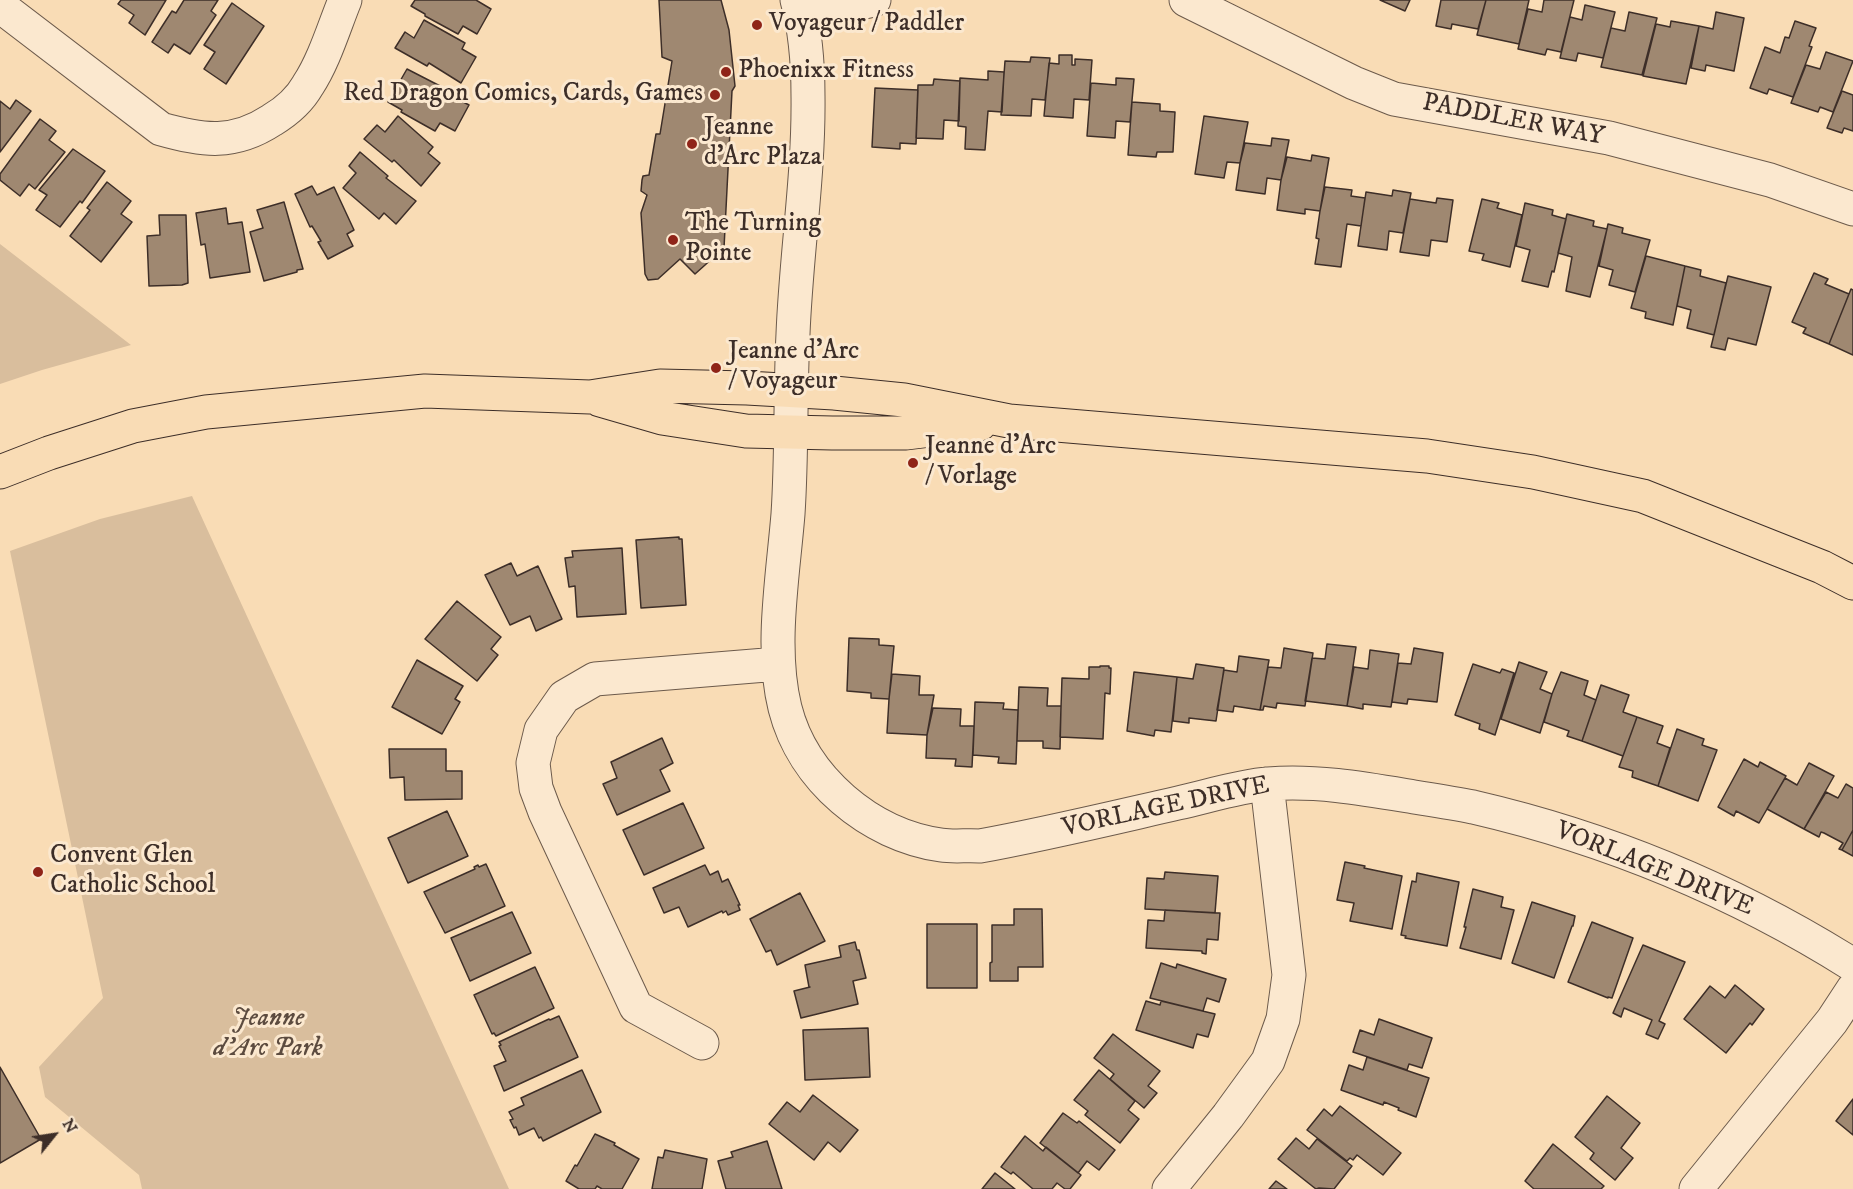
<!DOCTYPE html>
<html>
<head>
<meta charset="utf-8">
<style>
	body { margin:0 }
	#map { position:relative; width:1853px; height:1189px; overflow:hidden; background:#f9dcb5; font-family:"IM FELL DW Pica",serif }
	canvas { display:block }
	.north { position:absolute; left:24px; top:1105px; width:60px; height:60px; -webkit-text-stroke:4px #fbe8cf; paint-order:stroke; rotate:60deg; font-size:16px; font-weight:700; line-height:24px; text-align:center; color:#3d2e28 }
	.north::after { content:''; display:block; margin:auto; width:21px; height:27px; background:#3d2e28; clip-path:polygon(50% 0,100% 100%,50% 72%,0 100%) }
</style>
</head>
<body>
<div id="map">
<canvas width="1853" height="1189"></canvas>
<div class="north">N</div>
</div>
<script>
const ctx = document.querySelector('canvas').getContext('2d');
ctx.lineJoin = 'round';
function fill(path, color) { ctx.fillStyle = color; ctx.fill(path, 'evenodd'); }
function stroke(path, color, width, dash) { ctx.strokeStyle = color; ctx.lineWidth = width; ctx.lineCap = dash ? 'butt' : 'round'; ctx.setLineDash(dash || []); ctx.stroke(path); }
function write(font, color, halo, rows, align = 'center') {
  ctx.font = font + ' "IM FELL DW Pica",serif'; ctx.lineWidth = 6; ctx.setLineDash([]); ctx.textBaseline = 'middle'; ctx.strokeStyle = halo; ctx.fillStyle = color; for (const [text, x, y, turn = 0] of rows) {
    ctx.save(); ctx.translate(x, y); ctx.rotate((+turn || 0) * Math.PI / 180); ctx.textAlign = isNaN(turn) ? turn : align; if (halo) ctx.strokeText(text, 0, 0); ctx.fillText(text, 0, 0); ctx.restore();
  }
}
const green = new Path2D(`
	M0 244 131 345 42 370 0 384Z
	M192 496 509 1189H142L139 1175 45 1097 39 1067 103 998 10 551 100 519Z`);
const building = new Path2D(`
	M121 0H166L145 35 129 23 134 15 118 4Z
	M184 0H218L211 11 216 15 190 54 174 44 168 53 152 42 172 11 176 13Z
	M415 0H476L491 9 477 34 463 26 458 34 425 16V14L411 6Z
	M659 0H721L729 30 735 86 732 91 724 248 695 274 680 259 658 279 648 280 645 274 641 213 647 195 641 191 642 180 643 176 649 175 656 134H660L672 61 662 57Z
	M1380 0H1410L1405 11Z
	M1441 0H1486L1478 29 1452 24 1451 29 1436 26Z
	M1486 0H1529L1519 44 1477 35Z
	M1544 0H1574L1561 52 1547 49 1545 55 1518 49 1528 9 1542 12Z
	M232 3 264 26 226 84 204 69 215 52 204 45Z
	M1585 5 1615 12 1603 58 1578 53 1576 61 1560 58 1570 17 1582 20Z
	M1629 12 1657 18 1642 75 1601 67 1611 28 1625 31Z
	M1716 12 1744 18 1734 71 1706 65 1705 71 1691 68 1699 26 1713 29Z
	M424 20 465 43 462 49 476 57 461 83 429 63 427 66 395 48 405 32 414 38Z
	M1671 21 1699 26 1686 84 1643 76 1656 24 1670 27Z
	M1795 21 1816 28 1809 46 1812 47 1793 97 1769 89 1767 94 1750 88 1765 47 1780 53 1785 37 1789 38Z
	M1826 52 1853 61 1833 112 1820 107 1818 112 1791 103 1806 65 1820 69Z
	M1059 55H1072V65H1075V59L1092 60 1089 100 1074 99 1073 118 1044 116 1049 63 1059 64Z
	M1031 57 1050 58 1045 100 1032 99 1031 116 1001 115 1005 61 1030 62Z
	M407 69 442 87 440 90 469 105 455 131 440 123 435 131 401 112 402 110 388 102Z
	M988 71 1004 72 1002 112 988 111 985 150 965 149 966 127 958 126 960 78 988 80Z
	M1116 78 1134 79 1130 122 1116 121 1115 138 1087 136 1091 83 1116 85Z
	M934 79 960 81 959 121 944 120 943 139 916 138 918 85H933Z
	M875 88 918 90 916 144 900 143V149L872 147Z
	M1842 91 1853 95V131L1844 128 1842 133 1827 128Z
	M16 100 31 111 0 152V101L10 109Z
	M1132 102 1160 104V111L1175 112 1173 152H1157L1156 157 1128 155Z
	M398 116 433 147 428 153 440 163 421 186 394 160 392 162 364 139 377 125 385 132Z
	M1204 116 1248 122 1240 163 1227 162 1224 178 1195 174Z
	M40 119 56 131 49 140 65 152 35 189 29 184 20 196 0 180V174Z
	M1272 138 1289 140 1281 180 1267 178 1265 194 1236 190 1240 163 1245 143 1271 146Z
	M73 149 105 171 82 203 80 201 60 227 36 210 47 195 39 190Z
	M360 152 388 176 386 178 416 201 396 224 384 213 379 219 343 188 356 173 349 166Z
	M1312 155 1329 158 1320 211 1305 209V214L1277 210 1281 180 1287 157 1311 161Z
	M107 182 131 201 121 214 132 222 101 262 70 236 90 210 87 208Z
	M312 186 317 195 334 187 354 230 347 234 353 246 328 259 318 242 321 241 312 226 310 227 295 194Z
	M1325 187 1352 190 1351 196 1365 198 1361 226 1347 224 1341 267 1315 264 1319 239 1316 238 1320 211Z
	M1393 190 1411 193 1403 233 1389 231 1387 250 1358 246 1366 192 1392 196Z
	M1437 198 1453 200 1447 242 1431 240 1429 256 1400 252 1410 199 1436 203Z
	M1482 199 1499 203 1497 208 1522 215 1510 267 1482 260 1484 254 1469 251Z
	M284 202 303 269 297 270V272L264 281 250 232 263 228 257 210Z
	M1525 203 1553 210 1552 215 1566 219 1554 272 1552 271 1548 287 1522 281 1530 250 1516 246Z
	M226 208 228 224 242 222 250 272 210 278 205 244 201 245 196 213Z
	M1567 214 1594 221 1593 226 1607 229 1590 297 1566 291 1572 257 1558 253Z
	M159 215H186L188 283 182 285 149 286 147 236 160 235Z
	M1608 224 1623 228 1622 233 1650 240 1635 292 1609 285 1613 270 1599 266Z
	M1646 256 1685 266 1673 325 1645 318 1646 312 1631 308Z
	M1685 266 1701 270 1700 276 1726 283 1714 335 1687 328 1691 310 1677 306Z
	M1814 273 1828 279 1825 284 1849 294 1829 344 1803 333 1806 328 1792 322Z
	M1728 276 1771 287 1756 345 1728 338 1725 350 1711 347Z
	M1851 289 1853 290V355L1829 344Z
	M679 537V539H682L686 605 641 608 636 540Z
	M622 548 626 614 577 617 575 586 569 587 565 558 573 557 572 551Z
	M511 563 517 576 538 566 562 619 536 631 530 616 510 625 485 575Z
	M457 601 501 637 491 649 498 655 477 681 425 639Z
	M849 638 879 639V645L894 646 889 699 871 698V693L847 691Z
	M1327 644 1356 647 1347 706 1305 701 1312 658 1325 659Z
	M1284 648 1313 653 1305 706 1277 703 1276 708 1264 706 1263 710H1260L1268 667 1281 668Z
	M1414 648 1443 653 1437 702 1408 699 1407 704 1392 702 1398 663 1411 664Z
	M1370 650 1399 654 1391 707 1363 704V709L1347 706 1354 667 1368 669Z
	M1239 656 1269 660 1260 710 1234 706 1233 712 1217 710 1224 670 1237 672Z
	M417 660 463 686 455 699 460 702 442 734 392 707Z
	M1519 662 1547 672 1540 689 1552 694 1540 733 1501 719Z
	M1196 664 1224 668 1216 721 1189 718V723L1173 721 1177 677 1193 679Z
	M1473 664 1500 673 1502 669 1514 673 1495 735 1479 729 1480 724 1455 715Z
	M1100 666H1109V668H1111L1110 694 1105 693 1103 739 1060 737 1062 678 1089 679V667H1100Z
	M1134 672 1177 677 1171 732 1155 730 1154 736 1127 731Z
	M1561 672 1588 681 1584 695 1596 700 1582 741 1567 736 1569 731 1544 722 1552 694Z
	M892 674 920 676 919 695H934L927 735 887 733 889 699Z
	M1601 685 1629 695 1623 712 1637 717 1623 756 1582 741Z
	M1019 687 1048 688 1047 706H1061L1060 749 1043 748V741H1017Z
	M975 702 1004 703 1003 709 1018 710 1016 764 998 763 999 757 973 755Z
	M933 708 961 709 960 726H974L972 767 955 766 956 759 926 758 927 735Z
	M1637 717 1663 726 1657 743 1670 748 1658 786 1632 777 1633 771 1619 767Z
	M1677 729 1704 739 1702 745 1717 750 1698 801 1658 786Z
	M662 738 673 763 660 770 670 791 617 815 603 784 617 778 611 762Z
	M389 749H446V771H462V799L405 800 404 777 390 778Z
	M1744 759 1758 767 1760 762 1786 776 1759 823 1736 811 1734 816 1718 807Z
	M1809 763 1834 776 1804 829 1767 809 1785 778 1797 785Z
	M1846 784 1853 788V830L1842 850 1839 849 1843 843 1824 833 1821 832 1819 837 1804 829 1826 792 1838 798Z
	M683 803 704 848 644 875 623 830Z
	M447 811 468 856 408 883 388 838Z
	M1853 830V856L1842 850Z
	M1345 862 1365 866 1364 868 1402 876 1392 929 1350 921 1354 903 1337 900Z
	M486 864 505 906 445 933 424 892 475 869 474 867 478 865 479 867Z
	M705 865 710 875 718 871 722 882 728 879 740 905H738L740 910 728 915 726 911 723 913 722 911 688 927 679 907 664 913 653 888Z
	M1165 872 1218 876 1215 913 1145 909 1147 878 1164 879Z
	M1417 873 1459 882 1447 946 1405 938 1406 936 1401 935 1412 881 1416 882Z
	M1473 889 1503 897 1501 907 1514 910 1501 959 1460 948 1466 927H1464Z
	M800 893 825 941 777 965 771 950 766 952 750 919Z
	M1532 902 1575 916 1573 926H1572L1554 978 1512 963Z
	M1014 909H1042L1043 967H1018V981H990V963L992 962V925H1014Z
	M1165 910 1220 913 1218 940 1207 939 1206 954 1202 953V951L1146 948 1148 920 1164 921Z
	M512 912 531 953 470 981 451 938Z
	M1592 922 1633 938 1612 998 1608 997V998L1568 982Z
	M927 924H977V988H927Z
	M855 942 857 950H859L866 978 853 981 858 1004 801 1018 794 991 810 987H809L805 965 841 957 839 946Z
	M1643 945 1685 962 1659 1021 1665 1024 1658 1039 1646 1034 1652 1020 1624 1008 1621 1017 1613 1013Z
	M1161 963 1176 968 1177 964 1226 979 1219 1002 1207 998 1203 1011 1150 998Z
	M535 967 554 1008 496 1036 494 1033 492 1034 474 995Z
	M1735 985 1764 1009 1752 1025 1750 1023 1726 1053 1684 1019 1710 986 1725 998Z
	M1146 1001 1160 1005 1161 1001 1215 1014 1208 1037 1197 1034 1193 1048 1136 1030Z
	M559 1016 578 1057 504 1091 494 1066 506 1061 499 1046 501 1045 499 1042 549 1019 550 1020Z
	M1379 1019 1432 1038 1422 1068 1409 1064 1407 1070 1353 1052 1360 1030 1374 1035Z
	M868 1028 870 1077 805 1080 803 1030Z
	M1113 1034 1160 1071 1148 1086 1157 1093 1144 1108 1110 1079 1114 1074 1094 1058Z
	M1367 1057 1429 1078 1416 1117 1398 1110 1399 1108 1384 1102 1383 1105 1341 1090 1349 1065 1363 1070Z
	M0 1067 41 1139 0 1163Z
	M582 1070 601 1112 543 1141 541 1137 539 1138 534 1128 519 1135 516 1127 514 1128 510 1120 513 1119 509 1112 524 1105 521 1098Z
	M1099 1070 1135 1101 1128 1110 1139 1119 1120 1143 1085 1115 1088 1111 1074 1100Z
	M813 1095 858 1130 840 1152 828 1142 814 1160 769 1124 787 1102 800 1112Z
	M1607 1096 1640 1123 1621 1148 1633 1158 1615 1180 1590 1159 1594 1153 1575 1137Z
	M1853 1099V1135L1836 1121Z
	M1340 1106 1401 1153 1383 1175 1357 1155 1353 1160 1350 1158 1347 1161 1307 1130 1324 1109 1332 1116Z
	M1063 1113 1077 1123 1079 1121 1115 1150 1099 1170 1087 1161 1078 1173 1040 1143Z
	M595 1134 615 1143 614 1145 639 1159 622 1189H602L597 1186 595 1189H579L566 1181 575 1165 577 1166Z
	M1025 1136 1043 1151 1046 1147 1081 1175 1070 1189H1065L1057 1183 1052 1189H1033L1013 1172 1011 1174 1001 1167Z
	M1296 1138 1309 1149 1317 1139 1352 1166 1334 1189 1319 1188 1316 1189 1278 1159Z
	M767 1141 782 1189H726L718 1161 733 1157 731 1152Z
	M1553 1144 1604 1186 1601 1189H1534L1525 1181Z
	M665 1150 707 1159 702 1189H652L658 1157 663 1158Z
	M995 1173 1015 1189H982Z
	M1276 1181 1287 1189H1269Z`);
const minor = new Path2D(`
	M797 0C806 32 808 64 808 96 809 176 796 255 793 334 790 394 792 454 788 514 783 576 770 648 785 708 803 779 870 835 941 845 954 847 967 845 980 846 1046 834 1112 818 1178 803 1206 797 1239 786 1268 784 1317 780 1366 789 1414 797 1433 800 1453 803 1473 807 1607 838 1737 892 1853 965
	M1186 0 1354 83 1394 99 1609 138 1770 180 1853 209
	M0 6 161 129C203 141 234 145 272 120 287 111 299 101 308 85 324 61 334 27 345 0
	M802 16 874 0
	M702 1043 636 1007 545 812 536 788 533 763 541 730 564 697 595 679 778 664
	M1169 1189 1228 1116 1268 1061 1283 1019 1289 975 1267 784
	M1696 1189 1832 1021 1853 989`);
const major = new Path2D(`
	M600 400 662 418 746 431 832 433H906L980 424
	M0 472 49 453 133 426 206 412 425 391 590 397 660 386 747 388 834 393 904 400 1009 421 1427 456 1533 472 1643 496 1822 567 1853 583`);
const markers = [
	[757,25,6,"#8f2418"],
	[726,72,6,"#8f2418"],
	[715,95,6,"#8f2418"],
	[692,144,6,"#8f2418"],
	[673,240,6,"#8f2418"],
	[716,368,6,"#8f2418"],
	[913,463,6,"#8f2418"],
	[38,872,6,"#8f2418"]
];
const poiNames = [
	["Voyageur / Paddler",769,25],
	["Phoenixx Fitness",738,72],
	["Red Dragon Comics, Cards, Games",703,95,"right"],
	["Jeanne",704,129],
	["d'Arc Plaza",704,159],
	["The Turning",685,225],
	["Pointe",685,255],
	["Jeanne d'Arc",728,353],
	["/ Voyageur",728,383],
	["Jeanne d'Arc",925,448],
	["/ Vorlage",925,478],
	["Convent Glen",50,857],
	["Catholic School",50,887]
];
const streetNames = [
	["PADDLER WAY",1513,121,11],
	["VORLAGE DRIVE",1166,808,-12],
	["VORLAGE DRIVE",1654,870,22]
];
const parkNames = [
	["Jeanne",268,1020],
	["d'Arc Park",268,1050]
];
fill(green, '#d9be9d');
fill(building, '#9f8871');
stroke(building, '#3d2e28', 1.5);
stroke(minor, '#6c5a4b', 35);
stroke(major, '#3d2e28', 35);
stroke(minor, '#fbe8cf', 33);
stroke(major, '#f9dcb5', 33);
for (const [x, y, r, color] of markers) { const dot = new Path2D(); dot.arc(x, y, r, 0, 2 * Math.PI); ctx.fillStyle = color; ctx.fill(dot); stroke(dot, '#fbe8cf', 2); }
write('26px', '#3d2e28', '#fbe8cf', poiNames, 'left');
write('26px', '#3d2e28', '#fbe8cf', streetNames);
write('italic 26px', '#5c4b3f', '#fbe8cf', parkNames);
</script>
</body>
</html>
